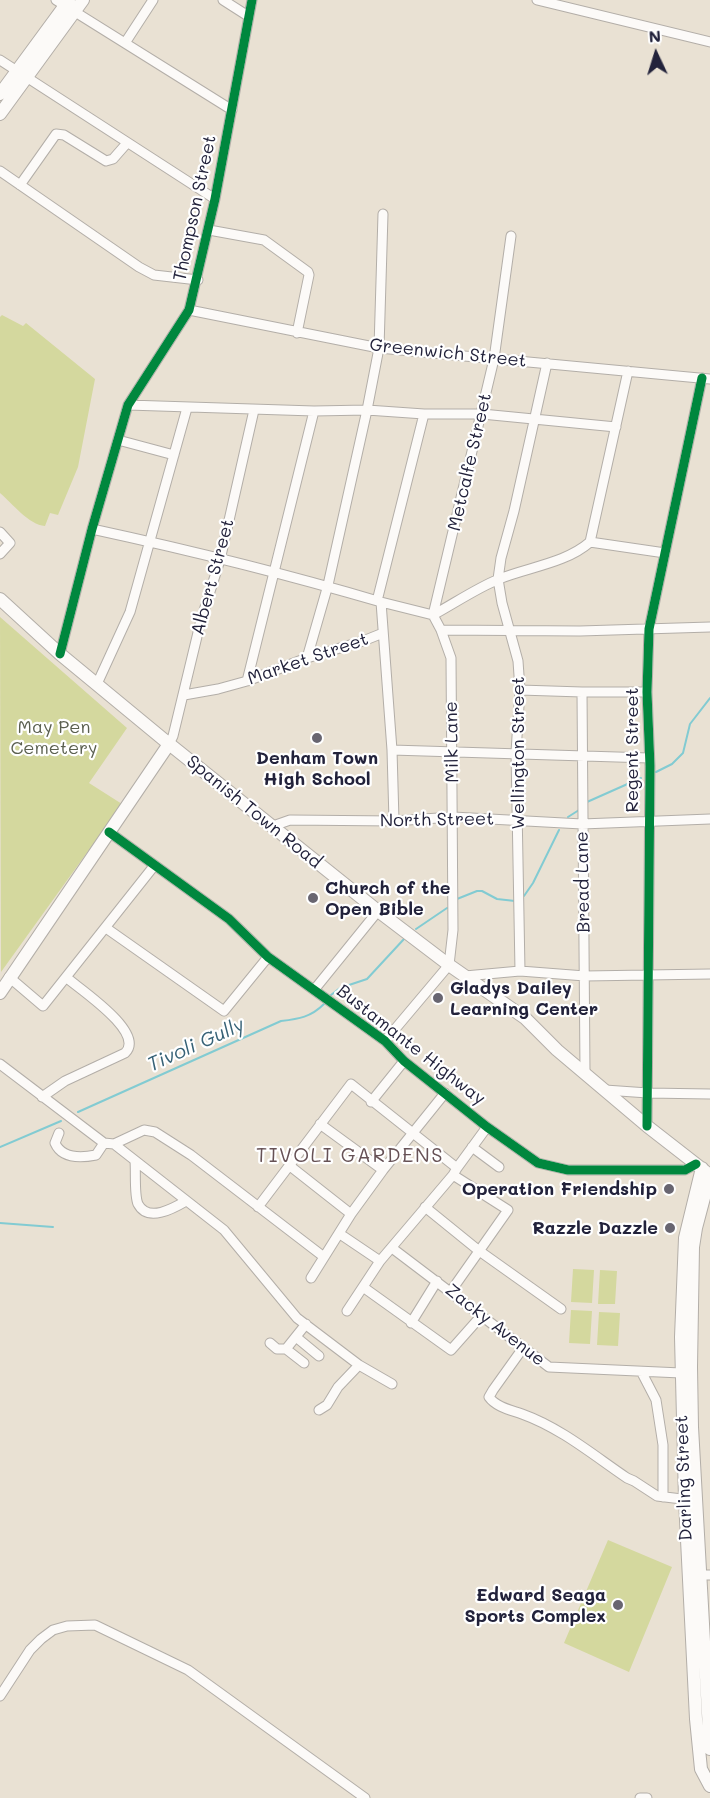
<!DOCTYPE html>
<html>
<head>
<meta charset="utf-8">
<style>
	body { margin:0 }
	#map { position:relative; width:710px; height:1798px; overflow:hidden; background:#e9e1d3; font-family:Mali,sans-serif }
	canvas { display:block }
	.north { position:absolute; left:626px; top:24px; width:60px; height:60px; -webkit-text-stroke:4px #fff; paint-order:stroke; rotate:356deg; font-size:16px; font-weight:700; line-height:24px; text-align:center; color:#22223b }
	.north::after { content:''; display:block; margin:auto; width:21px; height:27px; background:#22223b; clip-path:polygon(50% 0,100% 100%,50% 72%,0 100%) }
</style>
</head>
<body>
<div id="map">
<canvas width="710" height="1798"></canvas>
<div class="north">N</div>
</div>
<script>
const ctx = document.querySelector('canvas').getContext('2d');
ctx.lineJoin = 'round';
function fill(path, color) { ctx.fillStyle = color; ctx.fill(path, 'evenodd'); }
function stroke(path, color, width, dash) { ctx.strokeStyle = color; ctx.lineWidth = width; ctx.lineCap = dash ? 'butt' : 'round'; ctx.setLineDash(dash || []); ctx.stroke(path); }
function write(font, color, halo, rows, align = 'center') {
  ctx.font = font + ' Mali,sans-serif'; ctx.lineWidth = 4.5; ctx.setLineDash([]); ctx.textBaseline = 'middle'; ctx.strokeStyle = halo; ctx.fillStyle = color; for (const [text, x, y, turn = 0] of rows) {
    ctx.save(); ctx.translate(x, y); ctx.rotate((+turn || 0) * Math.PI / 180); ctx.textAlign = isNaN(turn) ? turn : align; if (halo) ctx.strokeText(text, 0, 0); ctx.fillText(text, 0, 0); ctx.restore();
  }
}
const green = new Path2D(`
	M2 315 23 326 26 323 95 379 78 467 58 515 50 513 45 526C29 525 12 503 0 493V317Z
	M0 617 127 728 89 783 122 804 1 972Z
	M573 1269 594 1270 592 1303 571 1302Z
	M600 1270 617 1271 615 1304H598Z
	M571 1310 592 1311 590 1344 569 1343Z
	M599 1312 620 1313 618 1346 597 1345Z
	M608 1540 672 1567 629 1672 564 1643Z`);
const stream = new Path2D(`
	M656 772 672 764 683 753 690 724 710 698
	M587 802 641 778
	M568 817 579 810
	M524 896 533 883 559 830
	M457 899 477 891H482L497 899 515 901
	M416 929 447 908
	M331 995 340 988 367 979 404 939
	M78 1112 281 1021C299 1019 311 1017 324 1004
	M0 1147 61 1121
	M0 1223 53 1227`);
const street = new Path2D(`
	M56 0 232 110
	M223 0 248 16
	M537 0 710 42
	M125 43 153 0
	M0 60 215 199
	M0 171 139 267 154 275 198 280
	M20 185 56 134 64 135 106 161 113 159 127 143
	M209 230 264 240 308 272 309 275 297 333
	M511 236 494 359 433 615 441 630 580 631 710 627
	M189 310 379 348 710 379
	M128 405 314 411 367 410 424 414H482L616 427
	M118 440 174 455
	M92 529C189 550 286 574 381 602
	M0 532 10 543 0 554
	M590 542 665 553
	M377 601 424 414
	M60 654 92 529 128 405 189 310 215 199 252 0
	M307 658 328 585 367 410 379 348 383 214
	M247 681 314 411
	M97 684 130 612 187 408
	M520 690 582 692H647
	M582 692 585 1072
	M184 695 218 689 247 681 307 658 363 641 383 633
	M169 744 173 736 201 620 220 560 254 410
	M392 750 649 758
	M394 821 392 750 381 602 433 615C455 603 477 588 499 579 529 567 566 563 590 542L628 371
	M273 826 290 820 394 821 453 817 582 824 710 819
	M109 832 229 919 268 957 385 1041 404 1061 487 1127 538 1163 568 1170H685L696 1164
	M106 928 224 1011 268 957
	M520 971 516 752 520 690 518 661 502 603 498 579 501 558 514 511 547 363
	M465 976 520 971 585 976 710 974
	M9 977 43 1006 154 866
	M314 990 378 911
	M385 1041 449 965 453 930 451 658 441 630
	M0 1064 104 1143 114 1144 144 1130 155 1132 191 1155 324 1257
	M605 1090 648 1093 710 1094
	M42 1097 65 1081 125 1053C146 1033 81 990 67 978
	M371 1102 404 1061
	M320 1124 383 1170
	M647 1126 650 766 647 692 649 629 702 378
	M59 1133 55 1143C62 1159 81 1158 96 1155L104 1143
	M114 1144 224 1230 297 1318 359 1365 392 1384
	M472 1147 499 1167
	M135 1161C136 1172 134 1195 138 1204 148 1223 174 1208 186 1201
	M290 1166 351 1214
	M457 1168 487 1127
	M258 1207 351 1084 457 1168 453 1175 508 1210 451 1291
	M425 1207 478 1250 561 1309
	M340 1234 380 1261
	M392 1248 549 1367 681 1373
	M311 1278 351 1214 383 1170 445 1093
	M363 1287 451 1350 482 1315
	M347 1311 380 1261 453 1175
	M411 1323 437 1281
	M296 1337 319 1356
	M270 1343 277 1349H286L304 1363
	M523 1348 493 1390 489 1397C496 1407 511 1410 522 1414 561 1428 593 1455 627 1478L634 1481 657 1496 690 1500
	M286 1349 306 1324
	M642 1373 656 1400 663 1445V1497
	M319 1410 327 1405 338 1387 359 1365
	M694 1575H710
	M0 1696 30 1650 41 1639 53 1630 67 1626 95 1625 188 1670 365 1798
	M640 1798H647`);
const secondary = new Path2D(`
	M0 94 69 0
	M0 114 83 0
	M0 599 60 654 163 739 378 911 449 965 525 1018 557 1050 647 1126 710 1175 696 1228 693 1247 691 1367 692 1427 710 1749
	M0 993 169 744
	M702 1168 685 1238 681 1337 685 1500 696 1719 701 1769 710 1786`);
const cycleway = new Path2D(`
	M60 654 92 529 128 405 189 310 215 199 252 0
	M109 832 229 919 268 957 385 1041 404 1061 487 1127 538 1163 568 1170H685L696 1164
	M647 1126 650 766 647 692 649 629 702 378`);
const markers = [
	[317,738,6,"#686570"],
	[313,898,6,"#686570"],
	[438,998,6,"#686570"],
	[669,1189,6,"#686570"],
	[670,1228,6,"#686570"],
	[618,1605,6,"#686570"]
];
const streetNames = [
	["Thompson Street",195,208,-78],
	["Greenwich Street",448,353,6],
	["Metcalfe Street",470,462,-77],
	["Albert Street",213,577,-75],
	["Market Street",308,659,-19],
	["Milk Lane",452,742,-91],
	["Regent Street",632,750,-90],
	["Wellington Street",518,753,-90],
	["Spanish Town Road",254,812,39],
	["North Street",437,820,-1],
	["Bread Lane",583,882,-91],
	["Bustamante Highway",411,1045,38],
	["Zacky Avenue",495,1325,38],
	["Darling Street",684,1478,-92]
];
const parkNames = [
	["May Pen",54,727],
	["Cemetery",54,748]
];
const poiNames = [
	["Denham Town",317,758,"center"],
	["High School",317,779,"center"],
	["Church of the",325,888,"left"],
	["Open Bible",325,909,"left"],
	["Gladys Dailey",450,988,"left"],
	["Learning Center",450,1009,"left"],
	["Operation Friendship",657,1189],
	["Razzle Dazzle",658,1228],
	["Edward Seaga",606,1595],
	["Sports Complex",606,1616]
];
const waterNames = [
	["Tivoli Gully",196,1045,-24]
];
const neighbourhoodNames = [
	["TIVOLI GARDENS",350,1156]
];
fill(green, '#d4d89e');
stroke(stream, '#82cbd2', 2);
stroke(street, '#b3aea8', 11);
stroke(secondary, '#b3aea8', 14);
stroke(street, '#fcfaf8', 9);
stroke(secondary, '#fcfaf8', 12);
stroke(cycleway, '#00873e', 9);
for (const [x, y, r, color] of markers) { const dot = new Path2D(); dot.arc(x, y, r, 0, 2 * Math.PI); ctx.fillStyle = color; ctx.fill(dot); stroke(dot, '#fff', 2); }
write('18px', '#22223b', '#fff', streetNames);
write('18px', '#5a5f4f', '#fff', parkNames);
write('bold 18px', '#22223b', '#fff', poiNames, 'right');
write('italic 20px', '#376277', '#fff', waterNames);
ctx.letterSpacing = '1.5px';
write('20px', '#665155', '#fff', neighbourhoodNames);
ctx.letterSpacing = '0px';
</script>
</body>
</html>
